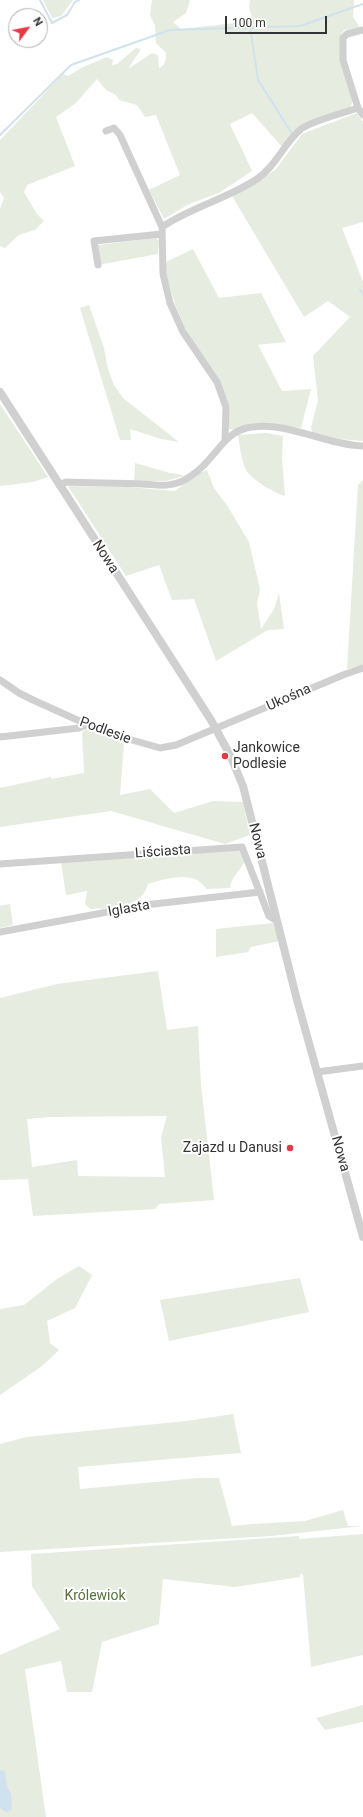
<!DOCTYPE html>
<html>
<head>
<meta charset="utf-8">
<style>
	body { margin:0 }
	#map { position:relative; width:363px; height:1817px; overflow:hidden; background:#fff; font-family:Roboto,sans-serif }
	canvas { display:block }
	.north { position:absolute; left:8px; top:8px; width:40px; height:40px; box-sizing:border-box; background:#fff; border:1px solid #adadad; border-radius:50%; rotate:58deg; font-size:11px; font-weight:700; line-height:16px; text-align:center; color:#333 }
	.north::after { content:''; display:block; margin:auto; width:14px; height:18px; background:#e63946; clip-path:polygon(50% 0,100% 100%,50% 72%,0 100%) }
	.scale { position:absolute; left:225px; top:16px; width:102px; height:18px; box-sizing:border-box; border:2px solid #333; border-top:0; padding-left:5px; font-size:12px; line-height:14px; white-space:nowrap; color:#333; -webkit-text-stroke:3px #fff; paint-order:stroke }
</style>
</head>
<body>
<div id="map">
<canvas width="363" height="1817"></canvas>
<div class="north">N</div>
<div class="scale">100 m</div>
</div>
<script>
const ctx = document.querySelector('canvas').getContext('2d');
ctx.lineJoin = 'round';
function fill(path, color) { ctx.fillStyle = color; ctx.fill(path, 'evenodd'); }
function stroke(path, color, width, dash) { ctx.strokeStyle = color; ctx.lineWidth = width; ctx.lineCap = dash ? 'butt' : 'round'; ctx.setLineDash(dash || []); ctx.stroke(path); }
function write(font, color, halo, rows, align = 'center') {
  ctx.font = font + ' Roboto,sans-serif'; ctx.lineWidth = 4; ctx.setLineDash([]); ctx.textBaseline = 'middle'; ctx.strokeStyle = halo; ctx.fillStyle = color; for (const [text, x, y, turn = 0] of rows) {
    ctx.save(); ctx.translate(x, y); ctx.rotate((+turn || 0) * Math.PI / 180); ctx.textAlign = isNaN(turn) ? turn : align; if (halo) ctx.strokeText(text, 0, 0); ctx.fillText(text, 0, 0); ctx.restore();
  }
}
const green = new Path2D(`
	M43 0H73L61 16 52 18Z
	M152 0H190L186 13 173 22 181 29 253 21 249 7 250 0H354L353 17 360 28 344 30 340 37 353 101 350 108 302 125 284 149 252 113 230 124 252 171 219 193 189 204 164 219 149 190 180 175 156 115 145 117 137 105 119 100 116 95 106 90 97 79 76 103 56 117 75 166 27 185 24 192 37 214 44 221 35 230 19 235 5 248 0 246V208L4 198 0 192V140L63 74 68 76 83 67 107 57 113 60 112 65 117 64 136 48 141 49 128 69 152 53 158 55 159 68C166 65 166 60 166 53L156 43 155 25 150 15Z
	M357 113 363 122V222L342 228 363 282V441L339 439 313 433 311 428 318 400 313 356 350 317 328 301 304 317 232 196 250 187 276 169 302 134Z
	M156 238 159 241 158 254 98 265 97 245Z
	M193 249 219 298 261 293 286 342 256 345H258L282 391 311 389 301 428 253 423 235 430 229 429 228 406 185 328 175 304 166 275 164 263Z
	M89 305 104 348 108 369 114 385 123 398 179 442 161 439 130 429 131 440H120L80 308Z
	M0 404 48 477 33 482 0 486Z
	M266 433 283 436 282 458 285 496C274 493 252 480 246 470 241 460 240 446 238 435Z
	M135 463 170 473 179 474 184 476 166 481H134Z
	M207 470 214 488 228 507 249 542 260 589 257 604 261 629 274 609 279 593 284 629 268 630 216 661 194 599 172 600 159 565 126 576 68 486 128 487 175 491 196 474Z
	M363 480V666L347 669 358 485Z
	M86 729 124 743 120 795 150 789 174 813 213 801 243 802 250 835 225 844 111 811 0 827V788L51 777V779L84 773 82 733Z
	M240 850 245 861C240 871 231 877 230 888L207 889C204 886 200 882 197 880 183 873 162 880 148 884 142 908 112 908 90 909L85 904 87 891 66 895 61 862Z
	M10 904 13 925 0 928V906Z
	M273 923 279 941 251 947 248 952 216 957V929Z
	M158 971 167 1030 198 1026 201 1085 214 1200 159 1204 155 1209 33 1216 28 1179 0 1180V998L57 984ZM167 1116 161 1137 165 1177 78 1176 77 1160 32 1167 27 1119 49 1117Z
	M79 1266 92 1275 75 1308 47 1321 50 1343 59 1350 42 1366 0 1395V1309L24 1305 57 1279Z
	M300 1278 309 1312 169 1341 160 1300Z
	M233 1414 241 1453 78 1467 80 1489 198 1478H219L232 1526 252 1524 305 1521 343 1510 348 1526H363L271 1536 0 1552V1444L27 1437 186 1421Z
	M363 1534V1655L311 1667 303 1574H300V1577L235 1587 163 1579 159 1624 102 1642 92 1692H67L61 1661 25 1669 46 1817H0V1655L60 1629 32 1586 31 1554 299 1536V1539Z
	M363 1705V1722L325 1730 316 1718Z`);
const water = new Path2D(`
	M0 1770 5 1771 7 1786 11 1794 12 1810 6 1812 0 1808Z`);
const stream = new Path2D(`
	M40 0 52 23 67 15 75 2 79 0
	M250 27 258 80 293 135
	M0 135 71 65 170 30 300 26 363 4
	M360 290 363 294`);
const minor = new Path2D(`
	M358 108 363 115
	M106 131 114 128 120 135 162 227
	M98 265 94 241 162 234
	M225 440 226 407 217 382 183 332 170 303 163 274 162 227C191 207 227 199 257 179 276 166 284 143 301 129 312 121 343 113 358 108L343 60V38L347 34 363 30
	M59 485 66 482C91 483 117 483 142 484 151 484 164 487 173 484 179 483 187 479 192 475 215 461 223 430 252 427 289 422 326 445 363 446
	M0 680 19 693 33 700 104 732 160 748 176 745 343 675 363 668
	M0 737 79 728 86 725
	M0 864 242 847 269 916 277 921
	M0 932 145 905 260 892
	M317 1072 363 1066`);
const tertiary = new Path2D(`
	M0 392 211 720 230 755 243 786 297 1000 363 1237`);
const markers = [
	[225,756,4,"#e63946"],
	[290,1148,4,"#e63946"]
];
const streetNames = [
	["Nowa",105,557,57],
	["Ukośna",289,698,-24],
	["Podlesie",105,731,20],
	["Nowa",257,841,76],
	["Liściasta",163,852,-4],
	["Iglasta",129,909,-10],
	["Nowa",340,1154,74]
];
const poiNames = [
	["Jankowice",233,748],
	["Podlesie",233,764],
	["Zajazd u Danusi",282,1148,"right"]
];
const parkNames = [
	["Królewiok",95,1596]
];
fill(green, '#e6ecdf');
fill(water, '#cfe2ee');
stroke(stream, '#cfe2ee', 2);
stroke(minor, '#d0d0d0', 7);
stroke(tertiary, '#d0d0d0', 8);
for (const [x, y, r, color] of markers) { const dot = new Path2D(); dot.arc(x, y, r, 0, 2 * Math.PI); ctx.fillStyle = color; ctx.fill(dot); stroke(dot, '#fff', 1.5); }
write('14px', '#333', '#fff', streetNames);
write('14px', '#333', '#fff', poiNames, 'left');
write('14px', '#56703f', '#fff', parkNames);
</script>
</body>
</html>
